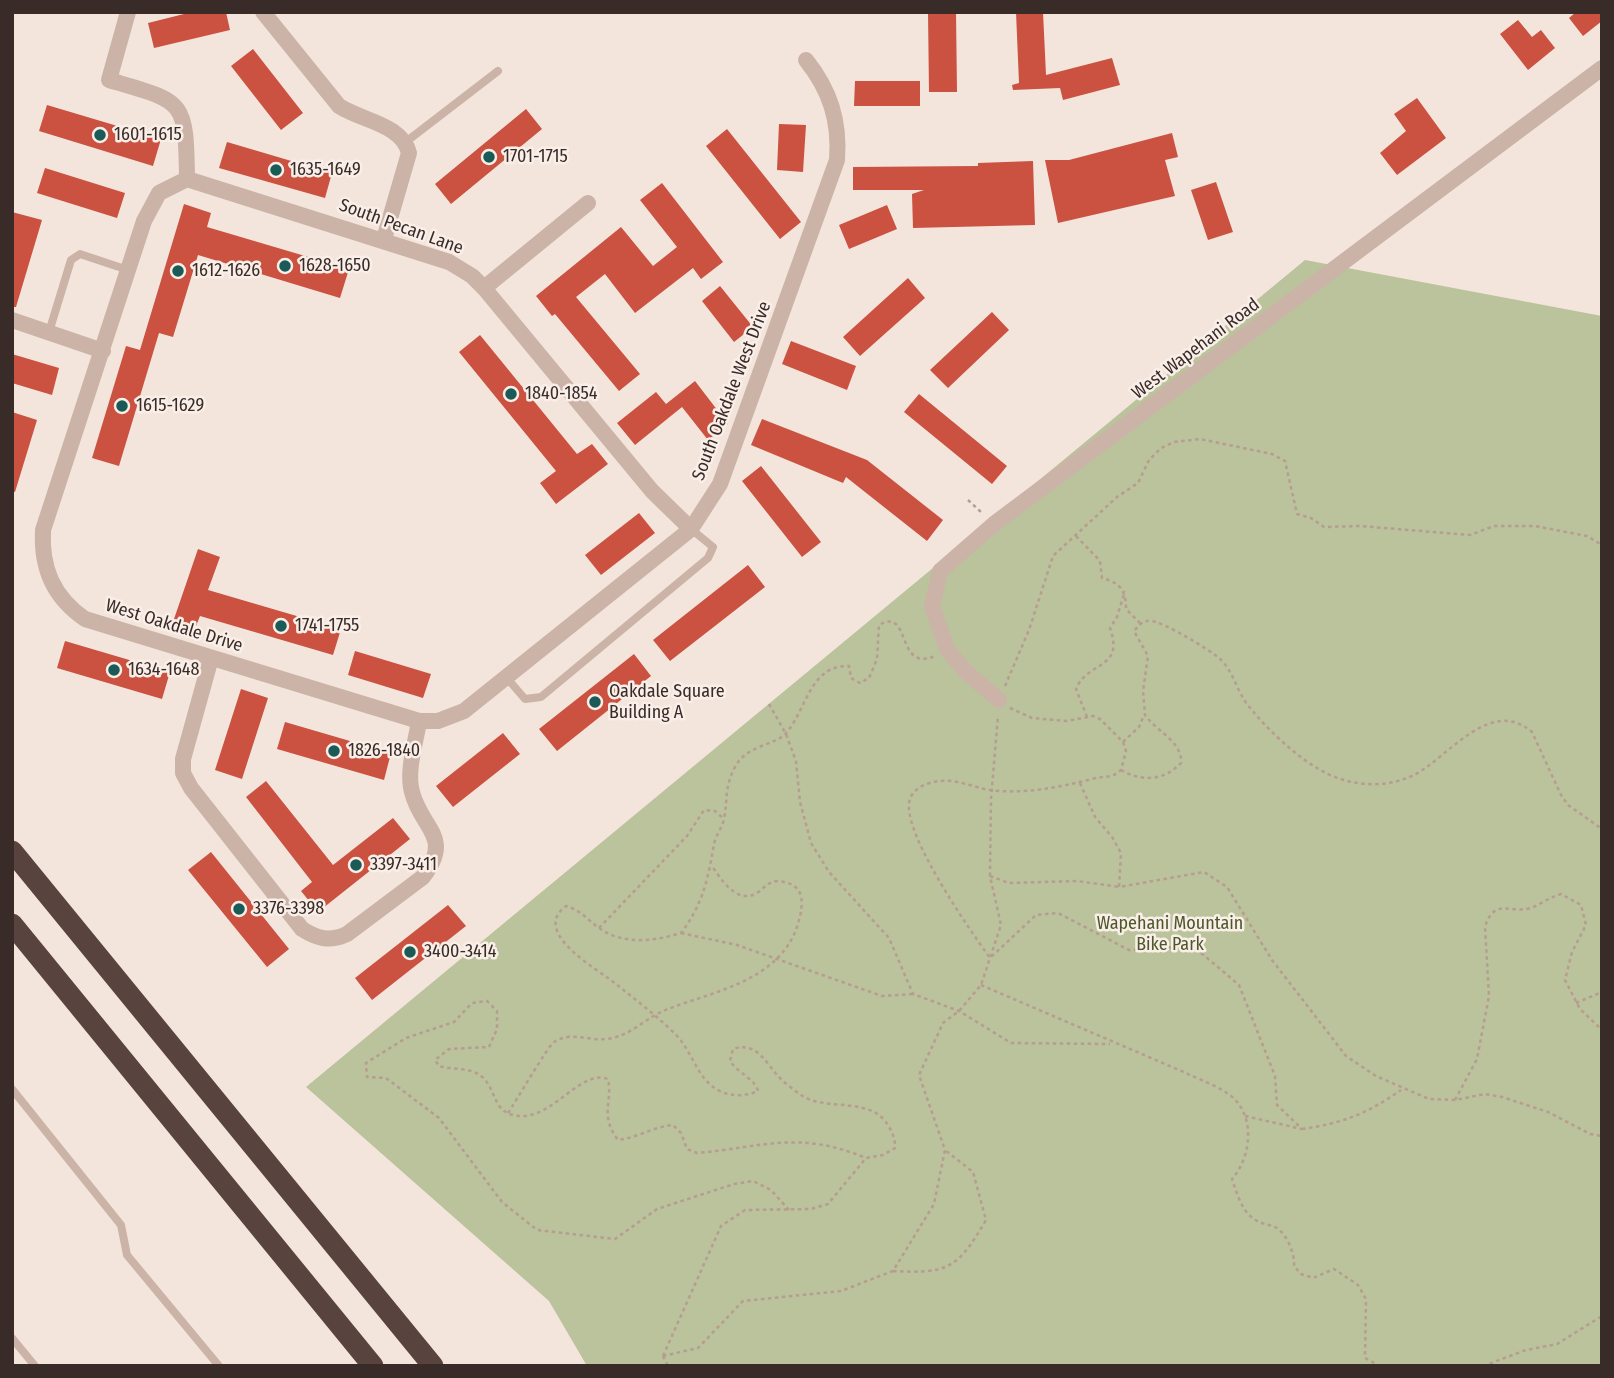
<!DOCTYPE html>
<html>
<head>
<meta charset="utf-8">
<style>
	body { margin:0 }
	#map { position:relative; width:1614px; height:1378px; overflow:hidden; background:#f3e5db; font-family:"Fira Sans Condensed",sans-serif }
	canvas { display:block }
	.frame { position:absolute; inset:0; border:14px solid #382b28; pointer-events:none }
</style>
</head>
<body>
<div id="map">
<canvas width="1614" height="1378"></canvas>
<div class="frame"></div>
</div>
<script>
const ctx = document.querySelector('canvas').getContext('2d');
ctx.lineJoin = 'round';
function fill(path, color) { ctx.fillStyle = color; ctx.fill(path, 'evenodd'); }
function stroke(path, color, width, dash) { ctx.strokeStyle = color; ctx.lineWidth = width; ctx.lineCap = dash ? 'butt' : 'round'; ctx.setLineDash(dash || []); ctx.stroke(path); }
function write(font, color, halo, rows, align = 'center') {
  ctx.font = font + ' "Fira Sans Condensed",sans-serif'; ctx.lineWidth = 5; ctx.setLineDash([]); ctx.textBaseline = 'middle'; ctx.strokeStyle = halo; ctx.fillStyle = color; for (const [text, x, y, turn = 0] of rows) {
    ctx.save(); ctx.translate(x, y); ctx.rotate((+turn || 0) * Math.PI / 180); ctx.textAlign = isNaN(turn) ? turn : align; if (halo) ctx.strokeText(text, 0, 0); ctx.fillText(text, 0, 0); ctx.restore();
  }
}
const green = new Path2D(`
	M1305 260 1602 316V1366H587L549 1301 306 1087Z`);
const building = new Path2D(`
	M192 12H226L230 30 154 48 148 23Z
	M928 12H956L957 92H929Z
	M1016 12H1043L1046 75 1112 58 1120 85 1063 100 1060 88 1013 90 1012 85 1019 83Z
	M1576 12H1602V21L1583 36 1569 18Z
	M1518 20 1532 37 1541 30 1555 48 1528 70 1500 34Z
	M253 49 303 113 281 130 231 66Z
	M855 81H920V106H854Z
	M1417 98 1446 138 1397 175 1380 153 1406 131 1394 114Z
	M47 105 161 139 153 166 39 131Z
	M526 109 542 129 451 204 435 184Z
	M779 124 806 125 803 172 777 170Z
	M727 129 801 222 780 239 706 146Z
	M1172 133 1178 157 1165 160 1175 196 1058 223 1045 160H1069Z
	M227 142 332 173 325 198 219 168Z
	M1033 161 1035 225 913 228 912 194 924 190H853V167L978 166V163Z
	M45 168 125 193 117 218 37 193Z
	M1216 182 1233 232 1208 240 1191 190Z
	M662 183 723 262 701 279 693 268 635 313 605 274 576 297 640 374 619 391 555 314 552 316 536 296 621 227 653 266 677 247 640 200Z
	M184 204 211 213 207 227 349 269 340 298 198 255 173 337 159 333 119 466 92 458 126 346 140 350Z
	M887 205 897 229 849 249 839 225Z
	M12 212 42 220 16 307H12Z
	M908 278 925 298 860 356 843 337Z
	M720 286 753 327 734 342 702 301Z
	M992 312 1009 330 948 388 930 370Z
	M480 335 577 454 592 444 608 464 556 504 540 483 556 471 459 352Z
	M791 341 856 366 847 390 782 364Z
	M12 354 59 368 52 395 12 383Z
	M695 381 728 424 708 440 682 407 635 445 617 423 656 392 666 404Z
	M919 394 1007 466 992 484 904 412Z
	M12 412 37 420 15 492 12 491Z
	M762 419 867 460 943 520 927 541 846 477 843 483 751 445Z
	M761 466 821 542 802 557 742 481Z
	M639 513 655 533 601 575 585 555Z
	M198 549 220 557 208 590 341 629 333 655 200 616 196 626 174 619Z
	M748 565 765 587 670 661 653 640Z
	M65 641 170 672 162 699 57 668Z
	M355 651 431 674 423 698 348 675Z
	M634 654 651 676 557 751 539 729Z
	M241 689 268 698 242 779 215 770Z
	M285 722 391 753 384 780 277 749Z
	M503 733 520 754 453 807 436 786Z
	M266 781 333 865 393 818 410 839 318 912 301 891 312 882 246 797Z
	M211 852 289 949 267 967 188 870Z
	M448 905 466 926 372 1000 355 978Z`);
const path = new Path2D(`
	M968 500 981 512
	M1076 536 1100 561 1102 578C1121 583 1126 591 1126 609L1140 623
	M1005 686 1029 630 1053 556 1117 497 1138 483 1149 460 1161 448 1174 442 1200 439 1272 454 1285 461 1297 514 1311 518 1324 527 1360 526 1470 535 1494 526H1535L1587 536 1602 545
	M769 704 786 734 796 761 800 802 811 843 829 872 889 938 913 994 959 1011 1011 1043 1110 1044
	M1010 708 1032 718 1067 721 1093 716 1100 719 1123 742 1126 751 1121 770C1110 780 1104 775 1092 779 1060 787 1031 793 998 791 978 790 961 779 940 781 927 782 910 789 909 804 906 838 969 929 990 958L1036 915 1058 913 1129 950 1193 946 1239 985 1275 1076 1277 1105 1302 1129 1245 1116
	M1087 717 1076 689C1087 661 1125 670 1110 628L1117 617 1125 591
	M1123 742 1139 727 1144 715
	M1121 770C1142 782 1164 781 1181 763 1183 742 1156 731 1145 715L1143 691 1148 656 1134 631C1139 625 1143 620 1151 621 1162 621 1212 651 1220 659 1233 671 1236 689 1247 704 1264 726 1293 754 1317 768 1346 786 1383 790 1414 775 1449 757 1490 696 1532 732L1561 795 1568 805 1602 829
	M1080 783 1095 817 1112 837 1121 853 1119 887 1204 872 1227 887 1272 960 1346 1056 1376 1076 1429 1099 1455 1100 1485 1094 1502 1097 1548 1112 1590 1134 1602 1136
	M990 876 1009 883 1077 881 1119 887
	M599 928 687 836 704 810 715 811 724 819
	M681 933 737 945 882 996 913 994
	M981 985 1186 1073C1202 1081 1226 1088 1238 1103 1255 1125 1249 1160 1232 1179 1237 1193 1241 1210 1254 1219 1260 1224 1268 1224 1275 1227 1287 1233 1295 1254 1294 1266L1301 1274 1313 1278 1334 1269 1358 1285 1366 1299 1365 1358 1380 1366
	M1576 1003 1602 992
	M1455 1100 1477 1059 1489 996 1485 927C1494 897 1511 914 1531 908 1541 904 1550 897 1561 894L1581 905 1586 925 1572 952 1565 980 1580 1009 1602 1030
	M508 1113C516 1101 548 1046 554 1042 571 1031 588 1041 606 1039 630 1037 646 1017 668 1009 715 991 778 981 797 927 800 917 803 907 801 896 797 884 788 882 776 881 767 883 764 888 757 893 737 905 721 879 712 866
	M1302 1129C1343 1123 1367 1114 1401 1090
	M789 1210 771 1190 753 1181 734 1184 657 1209 615 1239 537 1230 502 1202 439 1118 386 1078 367 1077 366 1063 406 1038 454 1022 472 1003 487 1001 497 1011V1029L489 1047 449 1049 435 1060 439 1066C453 1070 470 1067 481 1076 498 1089 491 1116 522 1116 555 1116 581 1069 608 1079 613 1102 599 1115 618 1140 637 1138 655 1126 673 1125L681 1133 687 1149 697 1153C765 1147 798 1130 866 1158
	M893 1271C949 1274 958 1268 986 1220L973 1172 945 1150
	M663 1356 698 1348 743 1301 841 1291 893 1271 934 1204 945 1150 919 1075 943 1023 959 1011 981 985 1001 925 990 876 991 799 998 716
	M663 1356 721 1226 745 1210 811 1209 828 1204 866 1158 883 1155 895 1148C896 1137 888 1122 879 1115 855 1099 823 1110 801 1095 794 1090 786 1084 780 1078 766 1064 758 1041 733 1049L730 1061C738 1073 755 1079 758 1091 745 1097 729 1097 716 1089 697 1077 693 1054 678 1037 660 1018 637 1001 616 984 601 971 529 933 566 906 583 911 589 922 602 930 626 945 655 941 681 933 703 904 708 879 714 844 716 835 722 828 724 819 728 799 724 788 735 767 747 744 776 746 787 732 807 708 810 665 849 666L851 678 860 683 869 678 877 659 879 625C912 606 895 673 935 656
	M663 1356 668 1366
	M1483 1366 1526 1350 1557 1344 1602 1316`);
const lane = new Path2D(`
	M407 141 498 71
	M49 332 71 260 80 254 128 270
	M506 677 525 699 541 697 708 558 713 547 691 529
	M12 1089 121 1225 127 1255 219 1366
	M12 1338 35 1366`);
const street = new Path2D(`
	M128 12 109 80C184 102 186 98 187 179
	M263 12 339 106C362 121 402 124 409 153L384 239
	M484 288 588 203
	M12 320 103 351
	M691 529 652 491 484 288 472 276 449 262 187 179 159 193 144 221 43 530C41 568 53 597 85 619L419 721H438L464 711 691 529 720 484 837 160C840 121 830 90 806 60
	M211 658 183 759V773L191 788 302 929C318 939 330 942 347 934L423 877C454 836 421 829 412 792 406 771 416 742 419 721
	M999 700 965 671 947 649 932 606 940 571 994 524 1602 68`);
const highway = new Path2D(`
	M12 851 433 1366
	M12 924 373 1366`);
const markers = [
	[100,135,7,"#1b5b57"],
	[489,157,7,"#1b5b57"],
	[276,170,7,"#1b5b57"],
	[285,266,7,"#1b5b57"],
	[178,271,7,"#1b5b57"],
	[511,394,7,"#1b5b57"],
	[122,406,7,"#1b5b57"],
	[281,626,7,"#1b5b57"],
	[114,670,7,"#1b5b57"],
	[595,702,7,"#1b5b57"],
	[334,751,7,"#1b5b57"],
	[356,865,7,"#1b5b57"],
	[239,909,7,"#1b5b57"],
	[410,952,7,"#1b5b57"]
];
const poiNames = [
	["1601-1615",114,135],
	["1701-1715",503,157],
	["1635-1649",290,170],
	["1628-1650",299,266],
	["1612-1626",192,271],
	["1840-1854",525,394],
	["1615-1629",136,406],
	["1741-1755",295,626],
	["1634-1648",128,670],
	["Oakdale Square",609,692],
	["Building A",609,713],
	["1826-1840",348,751],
	["3397-3411",370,865],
	["3376-3398",253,909],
	["3400-3414",424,952]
];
const streetNames = [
	["South Pecan Lane",401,227,20],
	["West Wapehani Road",1196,349,-37],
	["South Oakdale West Drive",732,391,-69],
	["West Oakdale Drive",174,626,17]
];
const parkNames = [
	["Wapehani Mountain",1170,924],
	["Bike Park",1170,945]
];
fill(green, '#bac39b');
fill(building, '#cb5141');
stroke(path, '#b79c91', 2.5, [3.5, 3.5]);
stroke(lane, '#ccb3a7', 8);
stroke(street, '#ccb3a7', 16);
stroke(highway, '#59433e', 21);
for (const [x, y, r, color] of markers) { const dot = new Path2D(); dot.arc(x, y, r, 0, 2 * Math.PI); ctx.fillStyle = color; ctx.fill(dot); stroke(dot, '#faefe8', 2.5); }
write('18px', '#382b28', '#faefe8', poiNames, 'left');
write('18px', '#382b28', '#faefe8', streetNames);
write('18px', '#4c572a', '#faefe8', parkNames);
</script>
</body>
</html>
